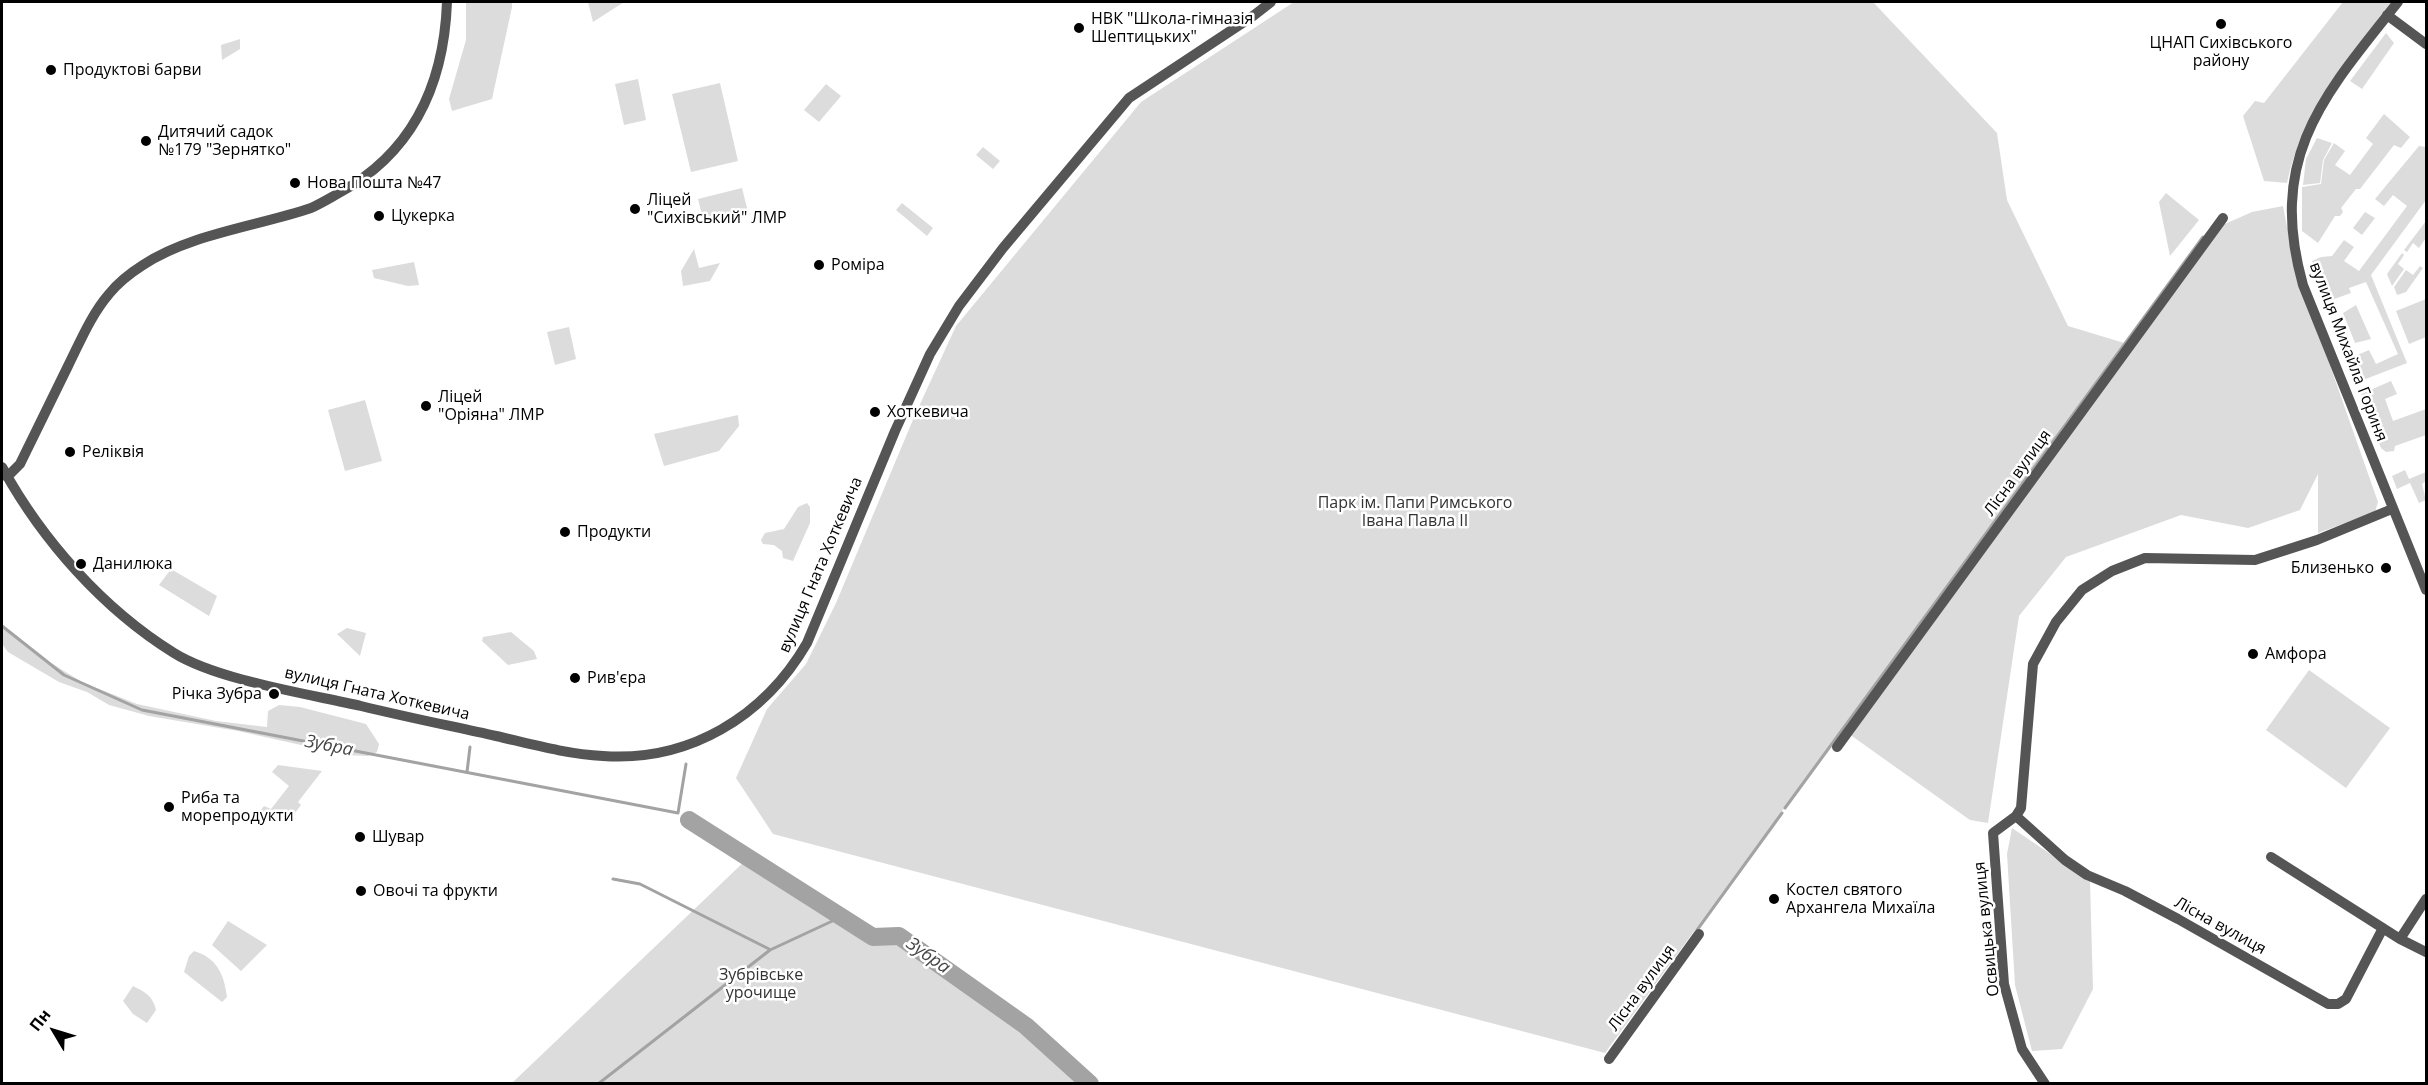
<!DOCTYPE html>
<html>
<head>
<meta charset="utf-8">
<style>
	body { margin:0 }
	#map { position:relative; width:2428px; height:1085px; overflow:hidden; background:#fff; font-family:"Open Sans",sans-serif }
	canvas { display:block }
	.frame { position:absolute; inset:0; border:3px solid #000; pointer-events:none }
	.north { position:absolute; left:24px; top:1001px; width:60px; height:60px; -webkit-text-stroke:4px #fff; paint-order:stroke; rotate:308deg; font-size:16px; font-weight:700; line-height:24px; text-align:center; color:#000 }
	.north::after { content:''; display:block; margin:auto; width:21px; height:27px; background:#000; clip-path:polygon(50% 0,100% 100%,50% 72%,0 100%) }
</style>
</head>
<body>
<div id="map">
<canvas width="2428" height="1085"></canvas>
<div class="frame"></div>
<div class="north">Пн</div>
</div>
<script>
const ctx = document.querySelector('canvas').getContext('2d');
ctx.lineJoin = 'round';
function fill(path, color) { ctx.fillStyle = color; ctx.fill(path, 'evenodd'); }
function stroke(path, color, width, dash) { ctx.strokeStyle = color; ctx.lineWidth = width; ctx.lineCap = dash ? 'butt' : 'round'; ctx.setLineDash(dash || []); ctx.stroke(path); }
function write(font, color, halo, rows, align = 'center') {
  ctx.font = font + ' "Open Sans",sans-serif'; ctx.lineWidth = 5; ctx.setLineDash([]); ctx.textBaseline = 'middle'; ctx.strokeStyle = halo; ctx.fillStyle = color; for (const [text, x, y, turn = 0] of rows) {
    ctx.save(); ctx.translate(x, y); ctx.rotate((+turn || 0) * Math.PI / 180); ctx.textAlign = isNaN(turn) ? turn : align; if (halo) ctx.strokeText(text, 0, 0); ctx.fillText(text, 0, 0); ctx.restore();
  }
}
const green = new Path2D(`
	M466 2H512V7L492 99 452 111 449 99 466 40Z
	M588 2H624L593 22Z
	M1294 2H1873L1997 133 2007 200 2068 326 2131 345 2218 227 2252 212 2283 206 2294 263 2378 502 2375 512 2318 533V474L2300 510 2248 528 2181 515 2066 557 2019 616 1988 823 1970 820 1842 729 1605 1053 773 834 736 778 767 709 806 664 836 603 915 415 956 326 1141 102Z
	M2343 2H2392C2348 58 2302 111 2287 183L2264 181 2243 116 2255 101 2264 103Z
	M2386 33 2394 43 2362 89 2350 81Z
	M240 39V49L222 60 221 45Z
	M638 79 646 120 624 125 615 84Z
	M720 83 738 161 691 172 672 94Z
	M826 84 841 96 819 122 804 110Z
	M2384 114 2410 137 2401 148 2394 145 2360 189H2356L2341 208 2343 212 2340 216H2335L2318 243 2302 231V187L2321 184 2324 160 2334 143 2345 151 2335 165 2350 175 2373 144 2366 138Z
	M2317 138 2332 143 2323 160 2320 183 2303 185 2306 159Z
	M2419 146 2426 147V200L2371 275 2407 363 2363 380 2355 376 2348 359 2369 350 2376 364 2398 354 2366 282 2349 288 2351 293 2326 302 2312 261 2321 257 2332 256 2344 240 2354 247 2344 261 2359 271 2407 206 2393 195 2384 206 2375 199Z
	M983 147 1000 161 993 169 976 155Z
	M742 188 748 212 704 223 698 199Z
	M2166 193 2199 220 2170 256 2159 202Z
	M902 203 933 228 927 236 896 210Z
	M2365 212 2375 218 2362 235 2353 228Z
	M2426 221V238L2419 248 2413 243 2407 252 2404 250Z
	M694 249 699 268 720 263 710 281 683 286 681 271Z
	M2402 253 2404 255 2398 264 2404 269 2392 286 2387 274Z
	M414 262 419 285 408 286 374 278 372 270Z
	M2420 266 2423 268 2406 292 2397 295 2394 287 2406 270 2413 275Z
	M2426 299V337L2409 344 2396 311Z
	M2356 305 2371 339 2355 343 2343 313Z
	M569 327 576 359 555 365 547 332Z
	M2391 381 2397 394 2385 399 2393 421 2426 409V435L2395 446 2394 451 2386 452 2381 448 2361 394Z
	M365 400 382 461 345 471 328 410Z
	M738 415 739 426 719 451 664 466 654 434Z
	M2405 470 2409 479 2426 472V481L2422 484 2426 500 2419 503 2410 483 2397 489 2392 476Z
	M807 503 810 507V523L793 561 783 558 782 551 774 545 763 544 761 540 765 533 784 529 798 507Z
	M171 569 217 596 209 616 159 585Z
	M2 624 51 663 82 682 137 704 216 721 267 727 268 711 279 705 300 707 366 724 379 744 377 752 368 756 346 755 238 731 149 716 109 705 87 692 59 682 8 652 2 644Z
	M347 628 366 633 360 656 337 634Z
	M511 632 534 651 537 659 508 665 482 641 483 637Z
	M2309 670 2390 728 2346 788 2266 730Z
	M278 765 322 771 298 802 301 805 288 822 276 814 271 820 260 811 264 806 271 809 289 786 272 772Z
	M2012 828 2090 881 2093 989 2062 1049 2032 1051 2015 985 2007 854Z
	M747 859 873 936H899L1026 1026 1090 1083H512Z
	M228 921 267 945 241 971 212 945Z
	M194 951C217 958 224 974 227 997L222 1002 184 972 189 956Z
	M133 986C145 992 153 996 156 1010L147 1023 133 1014 123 1001Z`);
const stream = new Path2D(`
	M2 626 64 675 142 710 678 813 686 764
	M467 772 470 747
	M1785 808 2203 237
	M613 879 640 884 769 949
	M1697 930 1782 813
	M598 1084 770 950 841 917`);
const river = new Path2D(`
	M689 820 873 937 899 936 1026 1026 1090 1084`);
const minor = new Path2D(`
	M2398 2C2323 96 2267 157 2303 285L2426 590
	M2387 15 2426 44
	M2 467C42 540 103 609 174 653 217 680 309 694 361 706 406 717 451 726 496 736 531 744 566 754 603 756 689 762 764 717 807 643L895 431 930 354 959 306 1003 248 1129 98 1253 16 1271 2
	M7 477 20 464C36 431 52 398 68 366 80 342 91 315 109 294 117 284 132 272 143 265 190 234 258 226 311 208 320 204 330 198 339 193 414 152 444 84 447 2
	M1837 747 2223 218
	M2016 816 2065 860 2087 875 2125 891 2178 919 2328 1004H2338L2346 999 2383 928
	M2271 857 2400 939 2426 899
	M2400 939 2426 952
	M1609 1059 1699 934
	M2045 1084 2022 1049 2004 984 1993 833 2016 816 2021 808 2033 664 2056 622 2082 590 2112 571 2145 558 2255 560 2317 540 2392 509`);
const markers = [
	[2221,24,6,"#000"],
	[1079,28,6,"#000"],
	[51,70,6,"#000"],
	[146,141,6,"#000"],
	[295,183,6,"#000"],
	[635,209,6,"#000"],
	[379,216,6,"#000"],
	[819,265,6,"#000"],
	[426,406,6,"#000"],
	[875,412,6,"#000"],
	[70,452,6,"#000"],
	[565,532,6,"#000"],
	[81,564,6,"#000"],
	[2386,568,6,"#000"],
	[2253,654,6,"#000"],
	[575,678,6,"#000"],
	[274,694,6,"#000"],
	[169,807,6,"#000"],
	[360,837,6,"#000"],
	[361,891,6,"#000"],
	[1774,899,6,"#000"]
];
const poiNames = [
	["НВК \"Школа-гімназія",1091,19],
	["Шептицьких\"",1091,37],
	["ЦНАП Сихівського",2221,43,"center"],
	["району",2221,61,"center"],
	["Продуктові барви",63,70],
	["Дитячий садок",158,132],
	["№179 \"Зернятко\"",158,150],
	["Нова Пошта №47",307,183],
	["Ліцей",647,200],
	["\"Сихівський\" ЛМР",647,218],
	["Цукерка",391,216],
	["Роміра",831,265],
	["Ліцей",438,397],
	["\"Оріяна\" ЛМР",438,415],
	["Хоткевича",887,412],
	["Реліквія",82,452],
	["Продукти",577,532],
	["Данилюка",93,564],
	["Близенько",2374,568,"right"],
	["Амфора",2265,654],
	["Рив'єра",587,678],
	["Річка Зубра",262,694,"right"],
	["Риба та",181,798],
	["морепродукти",181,816],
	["Шувар",372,837],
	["Костел святого",1786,890],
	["Архангела Михаїла",1786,908],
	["Овочі та фрукти",373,891]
];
const streetNames = [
	["вулиця Михайла Гориня",2348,352,69],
	["Лісна вулиця",2018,473,-54],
	["вулиця Гната Хоткевича",821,565,-67],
	["вулиця Гната Хоткевича",377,694,13],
	["Лісна вулиця",2220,926,29],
	["Освицька вулиця",1987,929,-96],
	["Лісна вулиця",1642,988,-54]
];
const parkNames = [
	["Парк ім. Папи Римського",1415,503],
	["Івана Павла ІІ",1415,521],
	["Зубрівське",761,975],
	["урочище",761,993]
];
const waterNames = [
	["Зубра",329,746,11],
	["Зубра",928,956,35]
];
fill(green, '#dcdcdc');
stroke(stream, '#a3a3a3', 3);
stroke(river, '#a3a3a3', 18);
stroke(minor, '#555', 10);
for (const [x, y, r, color] of markers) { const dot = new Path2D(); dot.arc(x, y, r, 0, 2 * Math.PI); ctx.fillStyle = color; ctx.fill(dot); stroke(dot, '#fff', 2); }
write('16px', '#000', '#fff', poiNames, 'left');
write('16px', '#000', '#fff', streetNames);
write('16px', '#333', '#fff', parkNames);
write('italic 18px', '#444', '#fff', waterNames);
</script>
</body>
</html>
